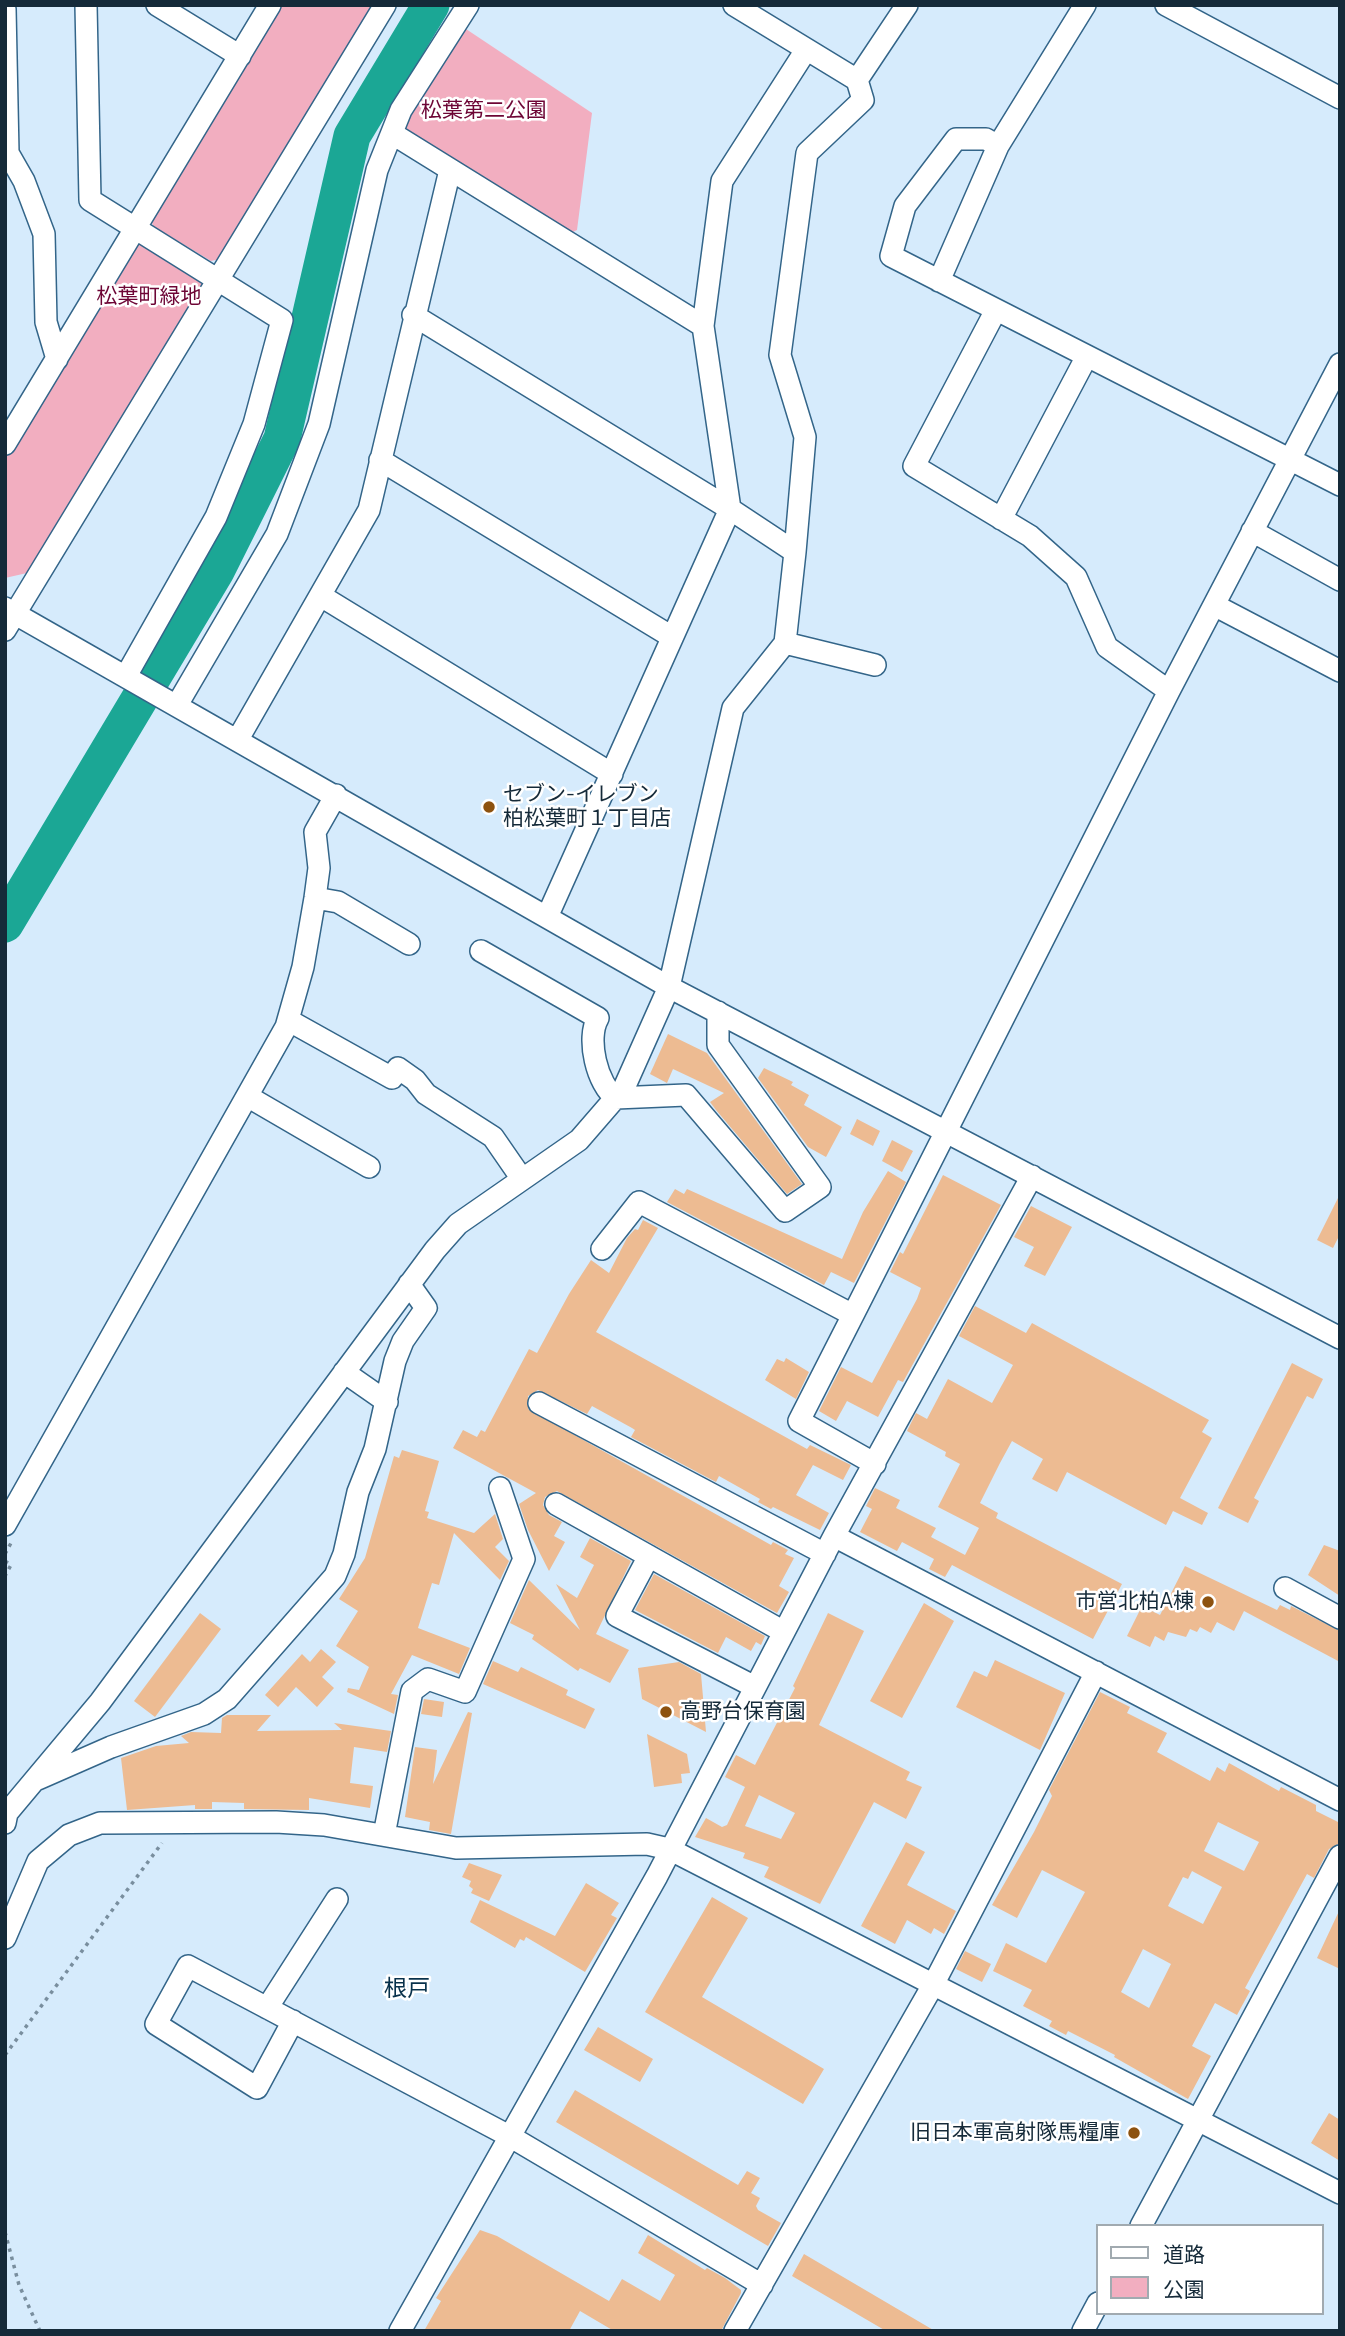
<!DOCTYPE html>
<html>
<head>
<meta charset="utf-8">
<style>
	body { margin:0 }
	#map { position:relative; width:1345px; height:2336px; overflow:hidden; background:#d6ebfc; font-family:Manrope,"Noto Sans JP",sans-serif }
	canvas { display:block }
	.frame { position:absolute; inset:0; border:7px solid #152a39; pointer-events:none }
	.legend { position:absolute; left:1096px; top:2224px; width:228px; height:91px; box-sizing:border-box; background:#fff; border:2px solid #a1aab0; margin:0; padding:9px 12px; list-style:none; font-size:21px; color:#152a39 }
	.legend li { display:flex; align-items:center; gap:14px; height:35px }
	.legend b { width:35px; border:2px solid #a1aab0 }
</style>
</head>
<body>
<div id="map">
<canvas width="1345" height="2336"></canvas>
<div class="frame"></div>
<ul class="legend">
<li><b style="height:9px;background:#fff"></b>道路</li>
<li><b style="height:19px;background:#f2aec0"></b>公園</li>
</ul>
</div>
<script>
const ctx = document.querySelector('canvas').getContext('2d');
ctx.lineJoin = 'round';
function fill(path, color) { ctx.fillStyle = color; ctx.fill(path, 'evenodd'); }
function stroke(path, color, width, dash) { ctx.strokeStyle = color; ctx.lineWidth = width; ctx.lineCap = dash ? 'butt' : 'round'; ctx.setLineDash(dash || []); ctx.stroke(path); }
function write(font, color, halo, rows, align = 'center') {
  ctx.font = font + ' Manrope,"Noto Sans JP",sans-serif'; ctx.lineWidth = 5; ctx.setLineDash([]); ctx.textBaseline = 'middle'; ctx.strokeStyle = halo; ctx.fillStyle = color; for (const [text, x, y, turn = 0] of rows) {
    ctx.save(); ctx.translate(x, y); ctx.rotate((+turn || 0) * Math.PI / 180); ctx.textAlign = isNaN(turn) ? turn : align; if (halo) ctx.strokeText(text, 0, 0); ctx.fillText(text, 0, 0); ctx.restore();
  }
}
const green = new Path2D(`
	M279 5H375L220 259 211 261 153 226 151 218Z
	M463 27 592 113 577 230 569 234 400 129Z
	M143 242 201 277 203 287 27 573 5 578V457L134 244Z`);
const river = new Path2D(`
	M5 924 216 571 282 439 352 136 431 5`);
const building = new Path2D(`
	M668 1034 707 1053 802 1184 787 1194 716 1110 710 1102 724 1093 673 1069 667 1083 650 1074Z
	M764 1068 793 1082 791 1085 809 1095 804 1105 842 1127 826 1157 808 1147 758 1078Z
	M857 1119 880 1131 873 1146 850 1134Z
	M892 1140 913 1151 902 1172 882 1161Z
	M888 1171 906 1182 854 1283 831 1272 824 1285 667 1202 675 1189 684 1194 687 1189 842 1259 863 1212Z
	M943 1175 1001 1205 903 1382 898 1380 878 1417 847 1401 836 1421 819 1411 841 1367 872 1383 917 1299 921 1288 890 1272 900 1252 903 1254Z
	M1340 1194V1234L1333 1248 1317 1240Z
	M1031 1206 1072 1227 1045 1276 1024 1266 1034 1247 1014 1237Z
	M643 1220 658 1228 596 1332 807 1449 810 1445 851 1465 843 1480 813 1465 796 1495 829 1513 820 1530 773 1507 771 1509 758 1502 760 1499 719 1476 716 1482 631 1437 635 1430 632 1428 592 1406 587 1414 538 1390 528 1396V1409L771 1545 773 1542 788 1550 785 1554 794 1558 779 1586 789 1592 777 1613 557 1491 545 1497 543 1505 549 1515 562 1522 554 1536 565 1542 549 1571 528 1530 519 1504 536 1493 453 1448 463 1430 477 1437 481 1430 485 1432 529 1349 537 1353 569 1294 591 1260 609 1273 627 1238 635 1229 638 1230Z
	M975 1306 1026 1333 1032 1323 1209 1420 1202 1432 1212 1438 1180 1498 1208 1513 1202 1525 1173 1511 1166 1525 1067 1472 1057 1492 1032 1479 1043 1459 1012 1441 1000 1463 980 1503 998 1513 996 1518 1122 1584 1093 1639 952 1565 945 1577 929 1569 934 1559 902 1542 897 1551 860 1532 872 1509 866 1506 875 1488 900 1500 896 1508 936 1528 931 1537 965 1555 979 1528 938 1507 960 1464 945 1456 946 1452 907 1431 916 1413 927 1419 948 1379 992 1403 1013 1365 959 1336Z
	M786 1358 809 1372 796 1399 765 1380 777 1359 784 1362Z
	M1292 1363 1323 1379 1313 1399 1307 1396 1254 1498 1259 1501 1248 1523 1218 1508Z
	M402 1450 439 1461 425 1511 429 1512 427 1518 474 1533 495 1514 503 1539 495 1547 509 1561 500 1580 454 1533 439 1585 432 1583 418 1628 470 1648 459 1674 412 1655 391 1694 398 1695 394 1714 347 1692 348 1688 359 1690 369 1667 336 1646 358 1611 339 1599 365 1558 394 1456 399 1458Z
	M590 1538 631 1561 596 1634 629 1650 610 1683 580 1668 578 1671 532 1639 534 1635 510 1623 529 1580 580 1630 556 1584 577 1598 594 1565 580 1557Z
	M1324 1545 1340 1551V1596L1308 1575Z
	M1185 1566 1277 1610 1280 1605 1290 1610 1291 1606 1340 1631V1662L1244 1611 1234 1631 1217 1622 1211 1633 1200 1627 1197 1632 1190 1629 1186 1637 1168 1632 1164 1641 1155 1636 1150 1647 1127 1636 1142 1606 1160 1615Z
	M654 1574 765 1636 761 1645 756 1642 751 1651 726 1637 718 1653 635 1610Z
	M924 1603 954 1621 902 1718 870 1701Z
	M200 1613 221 1629 155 1717 134 1701Z
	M828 1613 864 1631 819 1725 910 1772 906 1780 922 1787 906 1819 874 1802 820 1904 764 1877 769 1867 743 1858 745 1853 695 1837 706 1818 722 1827 727 1825 745 1787 725 1777 736 1755 755 1765 795 1688 793 1686ZM759 1795 795 1813 781 1839 745 1826Z
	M321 1649 336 1662 322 1677 334 1688 317 1707 296 1687 278 1707 265 1695 302 1654 310 1662Z
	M995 1660 1065 1693 1040 1750 956 1707 974 1671 987 1677Z
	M493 1661 518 1672 521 1667 568 1690 566 1695 595 1709 585 1729 483 1684Z
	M679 1662 701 1674 706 1732 642 1699 638 1668Z
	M1100 1692 1130 1707 1127 1713 1167 1733 1157 1752 1210 1781 1217 1767 1225 1772 1229 1763 1279 1791 1281 1787 1316 1805V1811L1340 1823V1843L1329 1849 1314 1878 1307 1874 1245 1988 1250 1991 1237 2015 1215 2003 1192 2046 1211 2056 1188 2099 1114 2057 1115 2055 1068 2031 1066 2035 1049 2026 1052 2021 1023 2006 1032 1990 993 1971 1006 1943 1046 1963 1085 1892 1042 1870 1017 1918 992 1905 1034 1832 1052 1796 1049 1790ZM1218 1822 1259 1842 1244 1871 1204 1851ZM1192 1871 1222 1887 1203 1924 1168 1906 1183 1877 1188 1879ZM1143 1949 1171 1964 1149 2008 1121 1992Z
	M424 1699 444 1702 442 1717 421 1714Z
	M468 1712 472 1713 451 1834 429 1830 430 1822 405 1817 415 1747 437 1750 433 1784Z
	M227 1715H271L257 1731 342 1730 334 1723 391 1731 387 1752 354 1747 350 1783 373 1786 370 1808 309 1798V1810L244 1809V1803L212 1802V1809H195V1805L127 1810 121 1758 156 1746 189 1743 181 1736 191 1732 221 1733 222 1718Z
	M647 1734 687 1754 690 1773 681 1774 682 1783 654 1787Z
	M906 1842 925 1852 907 1885 956 1911 944 1934 934 1928 931 1934 907 1920 895 1944 861 1926Z
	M469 1863 502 1875 489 1901 471 1893 473 1889 469 1886 471 1881 462 1877Z
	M586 1883 619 1903 611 1915 617 1918 585 1972 526 1937 524 1941 520 1939 515 1948 470 1922 480 1900 555 1936Z
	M712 1897 748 1918 702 1997 824 2069 803 2104 645 2012Z
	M1340 1909V1969L1317 1958Z
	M965 1951 991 1964 982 1982 956 1969Z
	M598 2027 653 2059 640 2082 584 2050Z
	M575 2090 738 2185 747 2171 760 2178 751 2193 760 2198 756 2206 758 2210 781 2223 768 2246 556 2122Z
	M1329 2113 1340 2120V2161L1311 2143Z
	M480 2230 497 2236 609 2301 622 2279 660 2301 675 2275 638 2253 648 2235 705 2270 707 2268 725 2278 741 2290V2293L721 2331H614L580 2311 569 2331H424L441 2301 436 2298Z
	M804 2254 935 2331H886L792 2276Z`);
const path = new Path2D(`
	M5 1554 11 1543
	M5 1561 11 1565 5 1576
	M5 2055 162 1843
	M5 2232 19 2285 40 2331`);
const minor = new Path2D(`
	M86 5 90 200 282 320 254 424 216 517 126 676
	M157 5 240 56
	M734 5 857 80 907 5
	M1166 5 1340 98
	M5 9 8 153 24 181 44 234 46 322 57 359
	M393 134 703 326
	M998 146 986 139H956L905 206 891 256 1340 485
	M939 281 998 146 1085 5
	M996 310 914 466 1030 536 1076 577 1107 647 1169 691
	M413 315 730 509 795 552 785 643
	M5 444 270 5
	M380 460 672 637
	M1001 519 1087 356
	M1252 531 1340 580
	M795 552 805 437 780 355 807 153 863 100 857 80
	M321 596 612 774
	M1214 605 1340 671
	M5 608 669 987 1340 1338
	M5 630 385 5
	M177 705 277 534 319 424 377 170 401 110 468 5
	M238 739 369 510 450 170
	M315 898 338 902 409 944
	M547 917 730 509 703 326 722 181 806 50
	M481 951 598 1018C586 1038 597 1085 616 1098L686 1095 785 1211 820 1187 718 1045V1012
	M288 1020 392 1078 398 1068 415 1080 426 1094 493 1137 522 1179
	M247 1096 369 1167
	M602 1249 639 1202 853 1315 1169 691 1340 364
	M853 1315 799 1421 875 1464
	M344 1372 387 1402
	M539 1403 825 1554
	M556 1504 784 1632
	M5 1525 286 1027 303 967 315 898 319 868 315 832 336 795
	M834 1536 1340 1800
	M649 1556 617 1616 755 1687
	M1285 1588 1340 1618
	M38 1779 111 1747 204 1714 227 1699 335 1576 344 1554 358 1492 375 1449 395 1361 403 1341 426 1308 409 1284
	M5 1823 7 1813 100 1702 435 1250 458 1224 579 1140 624 1088 669 987 733 708 785 643 875 665
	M384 1835 412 1691 428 1679 465 1692 524 1559 500 1488
	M5 1938 38 1861 69 1835 100 1823 276 1822 324 1825 456 1848 647 1844 669 1849 1340 2193
	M267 2008 337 1899
	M293 2021 257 2088 156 2024 188 1966 511 2137 762 2285
	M1141 2226 1340 1856
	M400 2331 657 1876 834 1536 1032 1176
	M735 2331 933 1985 1096 1672
	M1083 2331 1098 2303`);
const markers = [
	[489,807,7,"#8d520f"],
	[1208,1602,7,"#8d520f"],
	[666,1712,7,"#8d520f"],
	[1134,2133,7,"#8d520f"]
];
const parkNames = [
	["松葉第二公園",484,111],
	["松葉町緑地",149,297]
];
const poiNames = [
	["セブン-イレブン",503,795],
	["柏松葉町１丁目店",503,819],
	["市営北柏A棟",1194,1602,"right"],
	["高野台保育園",680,1712],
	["旧日本軍高射隊馬糧庫",1120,2133,"right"]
];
const neighbourhoodNames = [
	["根戸",407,1990]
];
fill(green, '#f2aec0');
stroke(river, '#1ba795', 37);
fill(building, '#edbb92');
stroke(minor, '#336589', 24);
stroke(path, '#798e9e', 3.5, [3.5, 5]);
stroke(minor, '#fff', 21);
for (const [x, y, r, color] of markers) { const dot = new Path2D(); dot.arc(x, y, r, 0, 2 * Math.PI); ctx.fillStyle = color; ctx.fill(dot); stroke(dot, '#fff', 2.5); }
write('21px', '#6d0535', '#fff', parkNames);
write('21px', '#152a39', '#fff', poiNames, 'left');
write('23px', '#08314b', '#fff', neighbourhoodNames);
</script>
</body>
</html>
